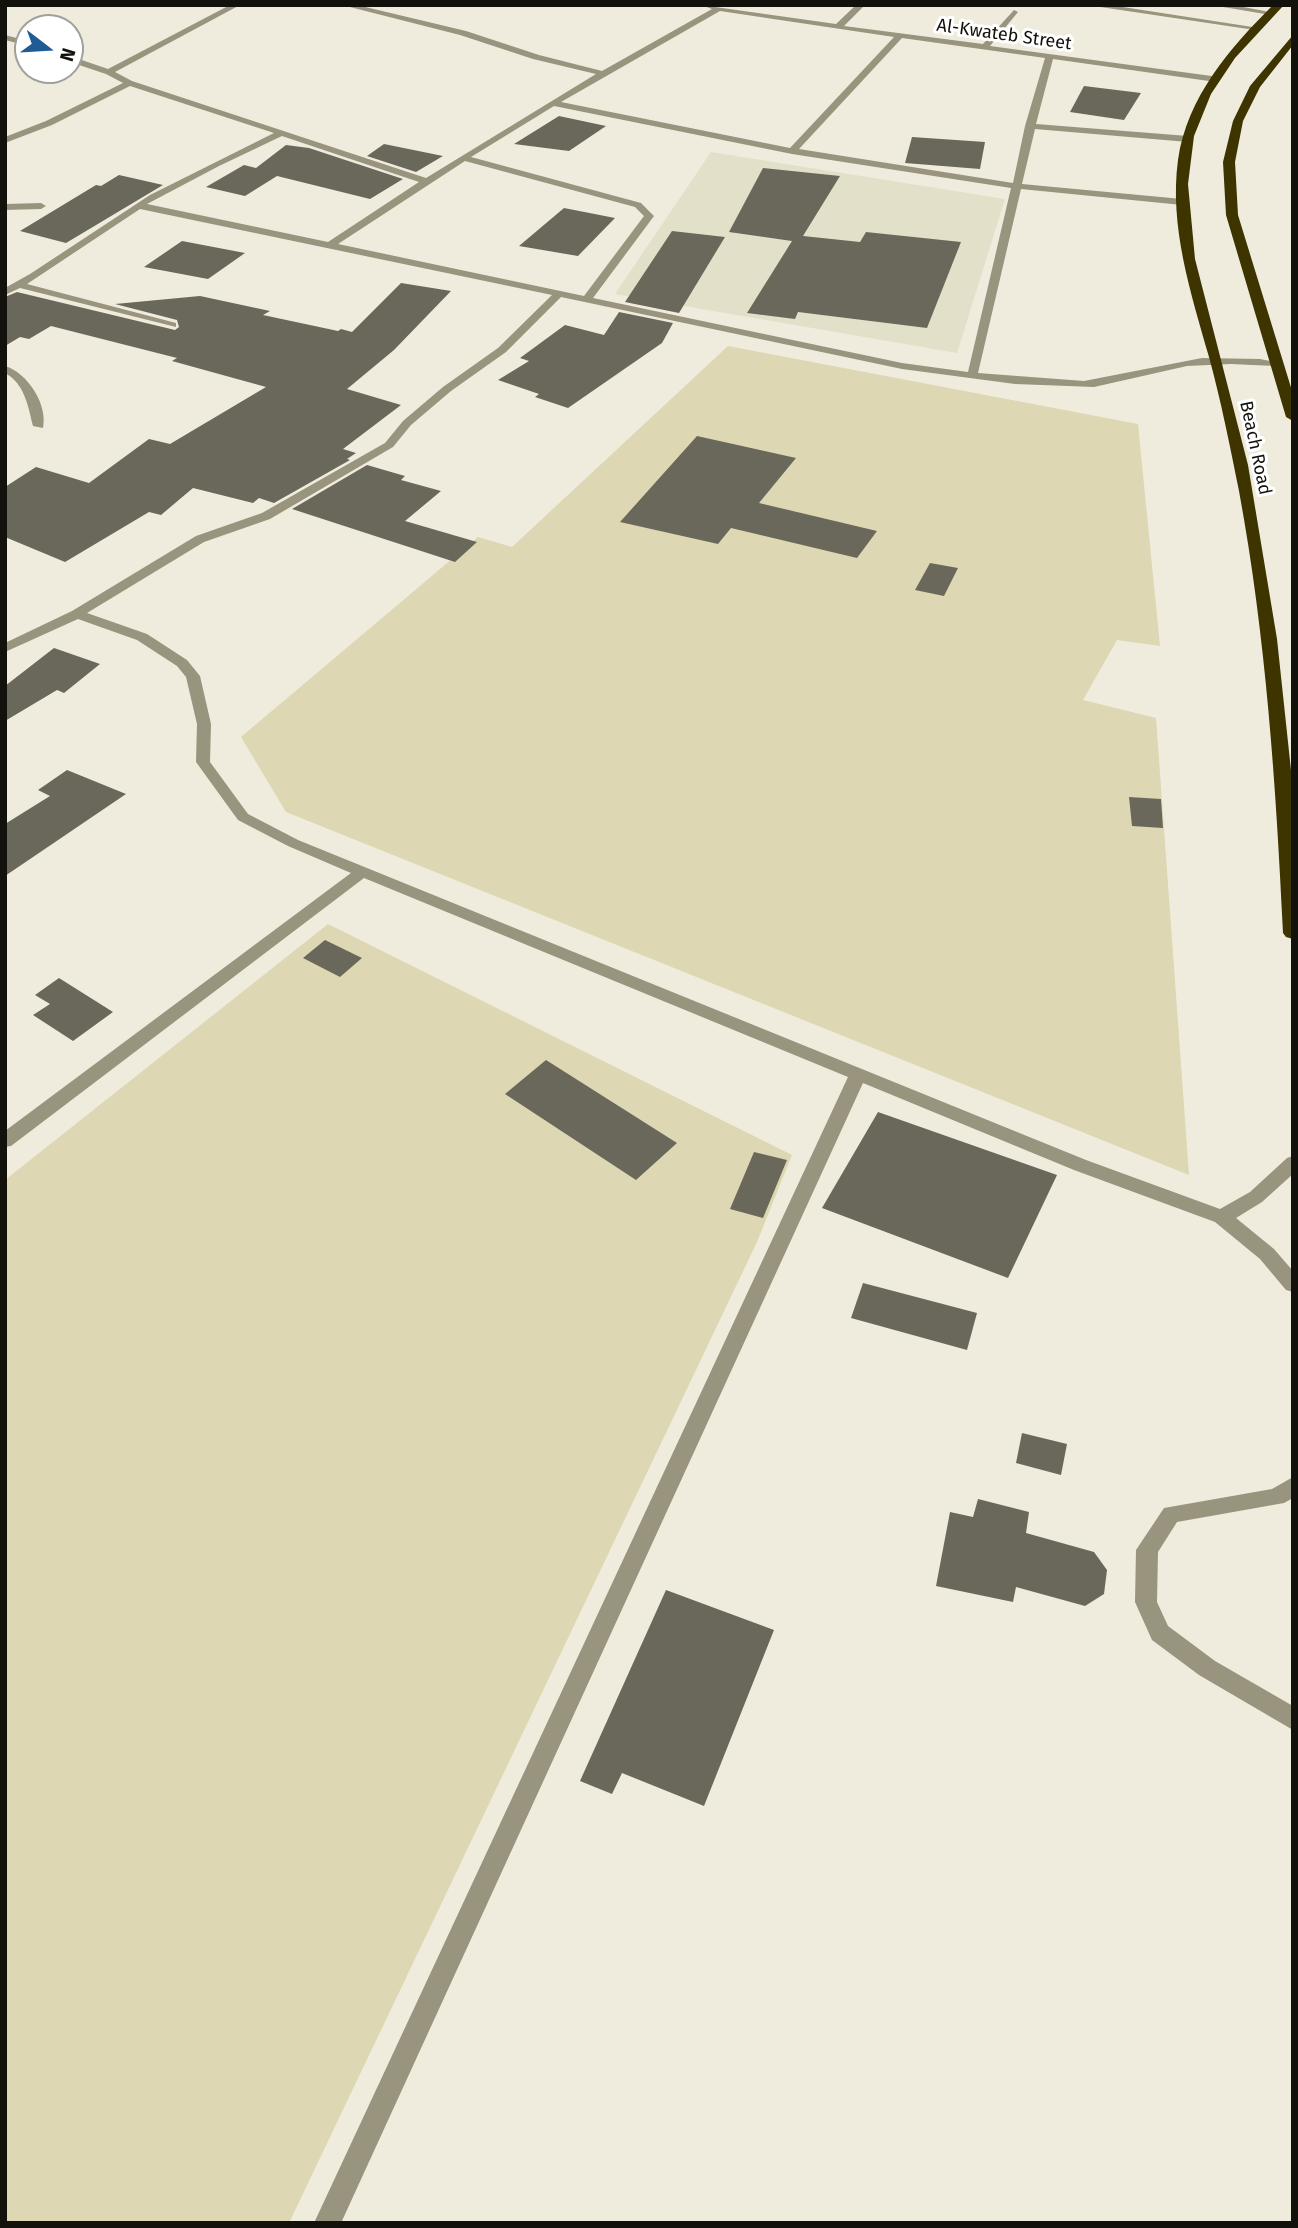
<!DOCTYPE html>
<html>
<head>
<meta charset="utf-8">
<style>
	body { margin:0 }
	#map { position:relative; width:1298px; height:2228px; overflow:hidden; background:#efecdd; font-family:"Fira Sans",sans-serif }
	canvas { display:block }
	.frame { position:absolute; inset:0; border:7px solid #12110c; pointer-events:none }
	.north { position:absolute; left:14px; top:14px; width:70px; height:70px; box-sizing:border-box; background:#fff; border:2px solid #a0a09e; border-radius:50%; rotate:107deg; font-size:19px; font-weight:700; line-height:28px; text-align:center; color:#12110c }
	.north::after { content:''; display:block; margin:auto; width:24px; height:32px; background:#1f5c93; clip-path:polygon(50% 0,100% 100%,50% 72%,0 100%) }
</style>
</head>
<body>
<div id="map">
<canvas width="1298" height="2228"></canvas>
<div class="frame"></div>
<div class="north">N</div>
</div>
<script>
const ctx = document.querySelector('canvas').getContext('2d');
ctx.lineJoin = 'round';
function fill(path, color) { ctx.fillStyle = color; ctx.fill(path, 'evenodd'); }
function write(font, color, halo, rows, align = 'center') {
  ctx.font = font + ' "Fira Sans",sans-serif'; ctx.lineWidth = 6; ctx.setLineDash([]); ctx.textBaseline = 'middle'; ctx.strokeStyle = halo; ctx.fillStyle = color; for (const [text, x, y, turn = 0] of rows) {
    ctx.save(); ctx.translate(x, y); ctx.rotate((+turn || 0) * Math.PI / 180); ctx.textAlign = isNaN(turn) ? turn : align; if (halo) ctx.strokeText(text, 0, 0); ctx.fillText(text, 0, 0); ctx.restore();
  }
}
const built = new Path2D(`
	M711 152 1005 199 957 353 615 294Z`);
const green = new Path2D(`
	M728 346 1138 424 1160 646 1117 640 1083 700 1156 718 1189 1175 286 812 241 737 478 537 512 547Z
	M328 924 792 1155 757 1242 289 2223H5V1180Z`);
const building = new Path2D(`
	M1084 86 1141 93 1124 120 1070 112Z
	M559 116 606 126 569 151 514 144Z
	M912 137 985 142 980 169 905 163Z
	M384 144 443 156 416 172 367 156Z
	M286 145 309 148 403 179 370 199 277 176 245 196 206 187 244 165 256 168Z
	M763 168 840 176 803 236 860 242 866 232 961 242 927 328 798 312 795 319 747 313 792 241 729 232Z
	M119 175 163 185 66 243 20 231 96 185 101 186Z
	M564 208 615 218 578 256 519 246Z
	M672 231 725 237 679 313 625 302Z
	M182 241 245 253 208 279 144 267Z
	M401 283 451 291 394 350 347 389 401 405 343 449 356 453 347 459 350 460 274 503 259 498 253 503 193 488 161 515 149 512 65 562 5 537V487L36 467 89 483 149 439 170 444 266 387 172 361 177 358 51 326 29 339 20 337 5 346V297L17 292 175 330 179 327 177 320 115 304 200 296 270 311 263 315 338 331 341 329 352 332Z
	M619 312 673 323 662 343 568 408 535 397 539 394 498 380 529 361 520 358 565 325 604 335Z
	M697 436 796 458 759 503 877 531 857 558 731 528 718 544 620 522Z
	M367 465 405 476 401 480 441 491 405 521 477 542 455 562 292 509Z
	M930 563 958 568 944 596 915 590Z
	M54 648 100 664 64 693 57 690 5 721V686Z
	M67 770 126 794 5 876V824L50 796 38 790Z
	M1129 797 1161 799 1163 828 1132 826Z
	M325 940 362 958 340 977 303 958Z
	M59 978 113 1012 73 1041 33 1015 50 1004 35 995Z
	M546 1060 677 1143 636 1180 505 1094Z
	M878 1112 1057 1175 1008 1278 822 1208Z
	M754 1152 787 1160 763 1218 730 1209Z
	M863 1283 977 1313 967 1350 851 1318Z
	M1022 1433 1067 1444 1061 1475 1016 1463Z
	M978 1499 1029 1512 1026 1533 1094 1552 1107 1570 1104 1594 1085 1606 1016 1587 1013 1602 936 1586 950 1512 973 1517Z
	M666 1590 774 1630 704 1806 622 1773 612 1794 580 1781Z`);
const minor = new Path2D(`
	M230 5H240L115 72 132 81 426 178 596 74 533 59 460 35 342 5H357L466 31 539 55 602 71 712 9 701 5 836 24 856 5H865L844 26 983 44 1014 10 1018 12 990 46 1219 77 1216 82 1053 59 1036 124 1188 136 1193 139 1188 142 1035 129 1022 184 1182 199 1187 202 1182 205 1021 189 978 373 1084 381 1202 358 1260 359 1280 363 1275 366 1231 364 1187 366 1094 387 1015 384 902 369 561 297 506 352 451 391 411 425 393 447 270 519 204 542 87 613 147 634 187 660 200 676 211 724 210 762 248 814 298 840 1086 1160 1220 1209 1250 1192 1287 1158 1293 1156V1174L1262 1202 1236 1218 1274 1249 1293 1271V1292L1286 1290 1260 1259 1215 1222 1074 1170 863 1083 341 2223H314L848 1077 364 878 11 1146 5 1147V1131L351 873 288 846 238 820 196 762 197 724 186 677 177 666 137 640 78 619 5 652V643L72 611 196 536 262 513 385 443 403 421 443 387 498 348 552 295 140 209 27 284 176 323V327L20 288 5 295V288L30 274 150 195 274 133 130 86 52 125 5 143V137L46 121 123 83 106 74 70 62V56L108 69ZM720 11 894 37 790 148 561 102ZM902 38 1045 58 1025 126 1013 183 799 149ZM554 106 792 154 1011 188 968 372 902 363 593 298 654 216 641 203 471 157ZM282 136 419 182 328 242 147 204 219 166ZM465 161 635 207 644 216 584 296 338 244Z
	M1087 5H1110L1259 28 1255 30Z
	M1211 5H1233L1275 13 1271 15Z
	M5 35 28 41V46L5 40Z
	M5 204 41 203 46 206 41 209 5 210Z
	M5 366C28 373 48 405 43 428L33 426C28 406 25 384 5 373Z
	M1293 1477V1498L1284 1503 1177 1522 1158 1552 1157 1602 1168 1626 1215 1661 1293 1706V1730L1199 1675 1152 1640 1135 1602 1136 1550 1164 1508 1272 1489Z`);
const highway = new Path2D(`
	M1273 5H1284L1235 58 1211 94 1194 136 1188 184 1195 259 1248 465 1277 639 1293 789V939L1286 937 1283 933C1276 785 1266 637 1239 491 1230 446 1221 401 1209 357 1191 293 1169 227 1178 160 1187 97 1230 48 1273 5Z
	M1293 35V45L1260 87 1243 121 1235 162 1238 215 1293 394V421L1286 417 1226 215 1223 162 1233 121 1250 86Z`);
const farStreetnames = [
	["Al-Kwateb Street",1004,35,8],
	["Beach Road",1255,448,78]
];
fill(built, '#e3e0c9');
fill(green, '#ddd7b3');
fill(building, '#6a685a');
fill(minor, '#98947e');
fill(highway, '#3d3400');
write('18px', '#12110c', '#fff', farStreetnames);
</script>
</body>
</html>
